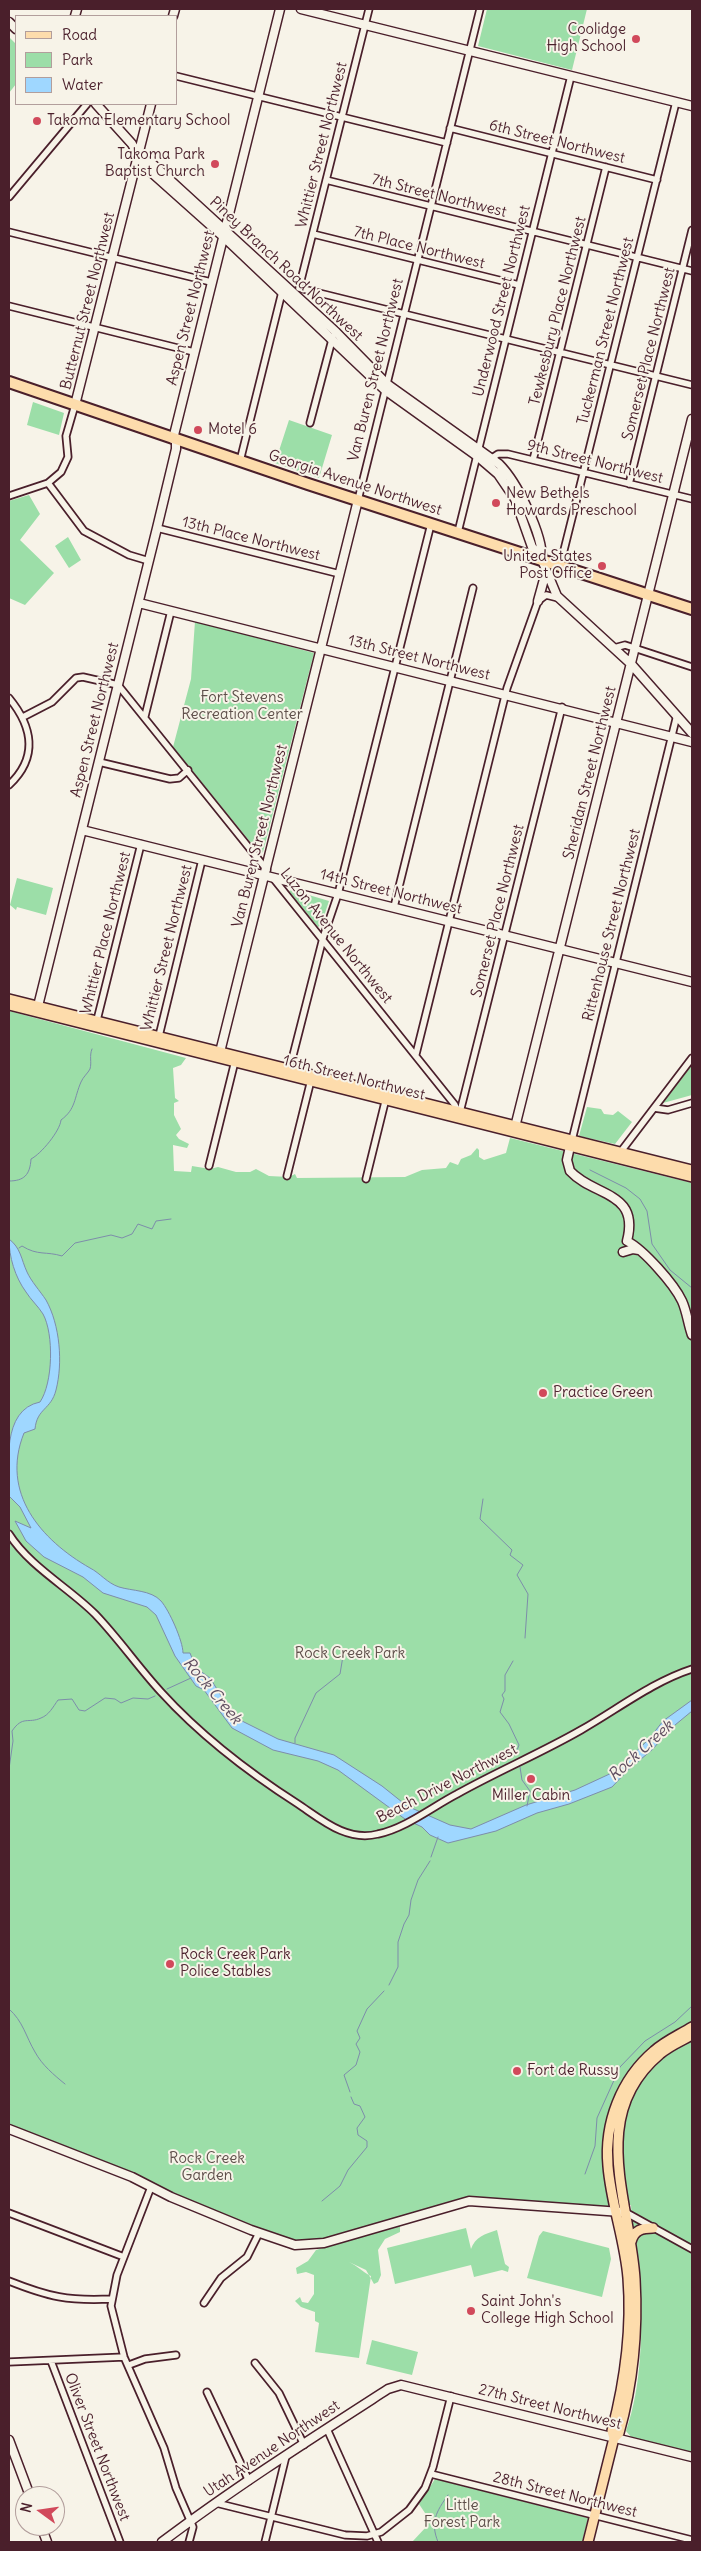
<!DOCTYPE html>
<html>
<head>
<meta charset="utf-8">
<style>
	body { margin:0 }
	#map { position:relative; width:701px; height:2551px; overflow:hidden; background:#f7f3e8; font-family:Delius,sans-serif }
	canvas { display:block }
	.frame { position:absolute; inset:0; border:10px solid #4a1f2b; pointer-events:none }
	.legend { position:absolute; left:15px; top:15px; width:162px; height:90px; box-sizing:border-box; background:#f7f3e8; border:1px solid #b29e9c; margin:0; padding:6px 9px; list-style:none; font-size:15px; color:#4a1f2b }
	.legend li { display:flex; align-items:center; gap:10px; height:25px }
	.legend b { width:25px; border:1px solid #b29e9c }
	.north { position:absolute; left:15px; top:2486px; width:50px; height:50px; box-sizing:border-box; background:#f7f3e8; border:1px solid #b29e9c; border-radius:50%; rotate:284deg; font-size:14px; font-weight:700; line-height:20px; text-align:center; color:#4a1f2b }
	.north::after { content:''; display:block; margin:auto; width:18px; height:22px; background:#d1495b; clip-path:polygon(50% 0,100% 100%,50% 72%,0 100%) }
</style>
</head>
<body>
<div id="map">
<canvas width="701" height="2551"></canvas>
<div class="frame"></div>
<ul class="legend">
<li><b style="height:6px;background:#fddcac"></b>Road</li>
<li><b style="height:14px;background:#9cdea8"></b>Park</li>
<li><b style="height:14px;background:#9fd7ff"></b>Water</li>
</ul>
<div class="north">N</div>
</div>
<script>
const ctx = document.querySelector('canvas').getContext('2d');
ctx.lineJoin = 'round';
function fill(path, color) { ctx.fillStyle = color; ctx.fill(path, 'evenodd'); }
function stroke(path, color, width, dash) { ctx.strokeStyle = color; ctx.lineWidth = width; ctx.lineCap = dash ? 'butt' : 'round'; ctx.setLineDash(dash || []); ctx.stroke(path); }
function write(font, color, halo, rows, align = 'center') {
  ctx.font = font + ' Delius,sans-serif'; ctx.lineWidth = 4; ctx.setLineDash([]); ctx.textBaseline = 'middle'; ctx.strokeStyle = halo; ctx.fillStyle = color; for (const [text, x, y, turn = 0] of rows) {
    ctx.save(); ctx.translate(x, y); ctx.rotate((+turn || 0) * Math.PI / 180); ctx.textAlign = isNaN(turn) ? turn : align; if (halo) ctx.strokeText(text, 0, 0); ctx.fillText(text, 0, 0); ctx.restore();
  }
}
const green = new Path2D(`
	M487 9H587L572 70 478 46Z
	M9 37 16 44V84L9 93Z
	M33 402 64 413 59 435 27 425Z
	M289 420 332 435 319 478 275 463Z
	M29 495 40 514 20 540 54 573 25 605 9 598V501Z
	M68 537 81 560 69 568 55 546Z
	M195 621 314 653 263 852 260 854 173 747 191 679Z
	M17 878 53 888 46 915 17 907 16 910 10 905Z
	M292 890 329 901 321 925 318 927 289 891Z
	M9 1011 186 1058 181 1065 173 1068 175 1098 179 1101 174 1103V1115L181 1129 176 1135 179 1139 189 1144 187 1148 173 1145 174 1171 191 1172 192 1166 210 1169 218 1167 236 1172H250L256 1169 269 1176 289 1177 295 1174 297 1178 405 1177 422 1170 446 1168 450 1162 458 1165 461 1159 471 1155 477 1148 479 1150V1157L484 1160 506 1153 510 1138 692 1183V2453L632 2438 626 2431C642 2385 643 2331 639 2282 637 2257 632 2231 631 2205L596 2207 487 2199 334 2239 300 2243 259 2230 9 2126Z
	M692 1065V1095L663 1103Z
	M587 1107 601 1109 604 1114 613 1115 618 1111 632 1122 615 1144 579 1136Z
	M394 2226H400V2232L385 2239 378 2250 381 2275 378 2282 374 2284 366 2270 349 2262C356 2265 367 2275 371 2276L359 2358 315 2352 319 2323 315 2321V2312L301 2307 295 2301 300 2297 302 2302 308 2303 314 2294V2275L306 2272 297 2274 296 2268 308 2261 316 2250Z
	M466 2228 471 2249C475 2237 485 2234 497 2230L505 2264 509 2267 508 2272 502 2270 474 2277 471 2265 395 2284 387 2248Z
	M543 2231 609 2248 611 2259 602 2297 527 2278 539 2236Z
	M372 2340 418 2352 412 2375 366 2364Z
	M435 2479 588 2518 582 2542H412L427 2526V2516L419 2504Z`);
const water = new Path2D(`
	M9 1239C21 1248 21 1259 27 1272 31 1281 40 1291 46 1300 60 1325 63 1363 56 1390 51 1410 37 1408 35 1429L24 1433C0 1493 41 1540 90 1568 100 1573 107 1583 119 1587 132 1591 151 1590 161 1601 169 1610 183 1641 183 1653H190L196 1668 210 1678 230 1710 238 1719 278 1739 334 1755 382 1786 407 1806 450 1825 471 1829 526 1805 575 1790 616 1771 649 1739 663 1721 692 1700V1711L669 1730 653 1749 628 1770 612 1787 569 1804 537 1813 496 1831 448 1843 430 1835 422 1827 405 1819 338 1770 318 1761 273 1750 232 1728 204 1690 196 1686 175 1656 156 1615 147 1607 103 1593 83 1577 44 1557 26 1541 15 1521 31 1528 20 1507 9 1496C9 1466 1 1410 40 1402 53 1383 54 1334 43 1314 38 1306 31 1300 26 1292 15 1277 9 1257 9 1239Z`);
const stream = new Path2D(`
	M590 1170 626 1188 640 1199 647 1211 652 1244 670 1270 692 1288
	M9 1181C24 1181 30 1175 31 1159 41 1154 60 1131 61 1120 76 1109 74 1098 81 1082 83 1077 88 1073 90 1069 92 1062 89 1056 92 1049
	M19 1248 22 1246C38 1256 46 1251 62 1256L75 1243 111 1235 122 1238 132 1234 138 1224 152 1229 156 1221 171 1219
	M483 1499 480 1519 512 1550 510 1555 523 1565 517 1575 528 1594 525 1638
	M513 1661 505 1675V1691L502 1695 504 1699 500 1712 509 1724 519 1745 516 1753
	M167 1689 191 1678
	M295 1743V1738L316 1693 340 1674 343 1656
	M520 1767 522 1780 530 1791 527 1806
	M9 1769 13 1741 12 1731C23 1715 28 1724 41 1718 49 1715 53 1707 58 1700L72 1699 79 1710 85 1711 105 1698 115 1699 121 1703 133 1698 148 1699 155 1696
	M431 1857 438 1837
	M389 1985 398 1967V1942L404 1924 409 1915 411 1900 418 1880 430 1861
	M9 2009C23 2021 26 2037 35 2052 42 2065 54 2075 65 2084
	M350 2092 344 2075 356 2065 360 2052 356 2044 360 2038 357 2031 367 2009 384 1991
	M585 2174 595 2146 597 2118 620 2067 645 2041 675 2022 692 2006
	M322 2201 340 2186 348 2170 367 2147V2141L358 2135 357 2128 365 2117 360 2106 354 2104 351 2097
	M438 2542C430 2522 436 2512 448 2495`);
const street = new Path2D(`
	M369 9 299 288 692 385
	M176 76 447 143
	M450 128 657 180
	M326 180 692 271
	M9 197 87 104
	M9 232 211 282
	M313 234 519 285
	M9 306 194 352
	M310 423 333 336
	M492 458 498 454H508L692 499
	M533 460 606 167
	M240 461 282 292
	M48 483 84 531 129 555 149 561
	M629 484 692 230
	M9 496 48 483 61 472 68 457 66 436 75 405
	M358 500 480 9
	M157 528 340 574
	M458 532 571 76
	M560 566 676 102
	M614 648 625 645 692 667
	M9 698C32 726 39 757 9 785
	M145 716 171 611
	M23 717 52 702 76 678 83 677 118 685 267 870
	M99 762 170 779 179 778 188 770
	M273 878 455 1105 457 1111
	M394 907 473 588
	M96 1024 141 844
	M158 1040 202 860
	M416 1054 507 688 538 601 546 595 558 598
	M289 1071 323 938 338 894 431 524
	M654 1108 668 1110 692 1103
	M456 1113 461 1108 562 707
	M572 1140 677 715
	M619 1154 692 1058
	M209 1166 235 1061
	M287 1176 311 1080
	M366 1179 386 1098
	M9 1534C30 1567 68 1587 95 1614 119 1639 138 1667 161 1692 201 1736 248 1772 298 1804 322 1820 347 1842 378 1834 406 1828 432 1807 457 1794 498 1771 541 1753 581 1730 618 1709 652 1682 692 1669
	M151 2187 117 2275 111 2306 124 2357 164 2448 176 2488 193 2527 189 2542
	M625 2212 692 2249
	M9 2213 124 2257
	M9 2281C49 2297 68 2301 111 2299
	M204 2303 221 2278 247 2257 259 2233
	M51 2361 120 2542
	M9 2362 124 2357
	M255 2363 279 2393 304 2445
	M129 2365 145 2359 176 2355
	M207 2392 249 2481
	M327 2429 378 2542
	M431 2474 692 2540
	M216 2503 345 2535 367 2536 381 2532 409 2510 425 2488 433 2467 451 2396
	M265 2542 286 2456`);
const secondary = new Path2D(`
	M301 9 692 106
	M75 16 77 9
	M173 16 175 9
	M9 22 16 29
	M96 104 132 144 143 165 227 240 385 390 477 456 498 474 515 499 532 547 542 560 557 596 631 664 692 733
	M139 154 146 158 336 332 387 384 499 464C517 482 543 534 542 560
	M75 405 151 104
	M173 439 280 9
	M538 601 546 572
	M139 603 692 742
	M82 830 692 982
	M37 1010 157 528 176 449V440
	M219 1056 358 500
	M514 1131 692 419
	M571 1142 567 1160 570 1171C594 1197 640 1191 627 1241 644 1250 674 1284 682 1301 687 1312 688 1324 692 1335
	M623 1252 633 1249 639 1250
	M9 2129 132 2177 171 2197 251 2230 295 2245 324 2243 469 2201 621 2212
	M9 2440 30 2496
	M41 2526 47 2542
	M162 2542C235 2487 312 2438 388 2389L401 2385 692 2457`);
const primary = new Path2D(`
	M9 999 692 1170
	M9 1005 692 1177
	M631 2242C634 2230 642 2228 653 2228
	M614 2438 619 2433C633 2383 638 2331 635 2279 630 2201 587 2115 660 2054 669 2046 681 2041 692 2035
	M588 2542 614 2438 612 2431C625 2381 632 2329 628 2278 625 2240 611 2204 608 2166 604 2123 621 2079 654 2051 665 2041 679 2035 692 2027`);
const highway = new Path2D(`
	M9 382 308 484 692 609`);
const markers = [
	[636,39,5,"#d1495b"],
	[37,121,5,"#d1495b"],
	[215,164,5,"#d1495b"],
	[198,430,5,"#d1495b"],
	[496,503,5,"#d1495b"],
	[602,566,5,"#d1495b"],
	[543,1393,5,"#d1495b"],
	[531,1779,5,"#d1495b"],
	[170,1964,5,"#d1495b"],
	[517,2071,5,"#d1495b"],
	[471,2311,5,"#d1495b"]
];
const poiNames = [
	["Coolidge",626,30,"right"],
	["High School",626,47,"right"],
	["Takoma Elementary School",47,121],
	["Takoma Park",205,155,"right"],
	["Baptist Church",205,172,"right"],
	["Motel 6",208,430],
	["New Bethels",506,494],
	["Howards Preschool",506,511],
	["United States",592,557,"right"],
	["Post Office",592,574,"right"],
	["Practice Green",553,1393],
	["Miller Cabin",531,1796,"center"],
	["Rock Creek Park",180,1955],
	["Police Stables",180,1972],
	["Fort de Russy",527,2071],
	["Saint John's",481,2302],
	["College High School",481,2319]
];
const streetNames = [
	["6th Street Northwest",557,142,14],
	["Whittier Street Northwest",322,145,-76],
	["7th Street Northwest",439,196,14],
	["7th Place Northwest",419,248,14],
	["Piney Branch Road Northwest",286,269,43],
	["Butternut Street Northwest",88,301,-76],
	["Underwood Street Northwest",502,301,-76],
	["Aspen Street Northwest",191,308,-76],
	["Tewkesbury Place Northwest",558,311,-76],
	["Tuckerman Street Northwest",606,331,-76],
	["Somerset Place Northwest",649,354,-76],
	["Van Buren Street Northwest",376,370,-76],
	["9th Street Northwest",595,462,14],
	["Georgia Avenue Northwest",355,483,18],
	["13th Place Northwest",251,539,14],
	["13th Street Northwest",419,658,14],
	["Aspen Street Northwest",95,720,-76],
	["Sheridan Street Northwest",590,773,-76],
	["Van Buren Street Northwest",260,836,-76],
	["14th Street Northwest",391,892,14],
	["Somerset Place Northwest",498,911,-76],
	["Rittenhouse Street Northwest",612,925,-76],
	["Whittier Place Northwest",106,933,-76],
	["Luzon Avenue Northwest",336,936,51],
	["Whittier Street Northwest",167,948,-76],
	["16th Street Northwest",354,1078,14],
	["Beach Drive Northwest",447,1784,-27],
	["27th Street Northwest",550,2407,14],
	["Oliver Street Northwest",97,2447,69],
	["Utah Avenue Northwest",272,2449,-34],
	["28th Street Northwest",565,2495,14]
];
const parkNames = [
	["Fort Stevens",242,698],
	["Recreation Center",242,715],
	["Rock Creek Park",350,1654],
	["Rock Creek",207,2159],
	["Garden",207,2176],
	["Little",462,2506],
	["Forest Park",462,2523]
];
const waterNames = [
	["Rock Creek",212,1691,50],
	["Rock Creek",641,1751,-42]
];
fill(green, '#9cdea8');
fill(water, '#9fd7ff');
stroke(water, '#7d8daa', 1);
stroke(stream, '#7d8daa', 1);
stroke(street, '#4a1f2b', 9);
stroke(secondary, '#4a1f2b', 11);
stroke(primary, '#4a1f2b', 12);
stroke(highway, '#4a1f2b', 14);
stroke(street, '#f7f3e8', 5.5);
stroke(secondary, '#f7f3e8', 8);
stroke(primary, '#fddcac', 9);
stroke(highway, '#fddcac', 10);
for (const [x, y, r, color] of markers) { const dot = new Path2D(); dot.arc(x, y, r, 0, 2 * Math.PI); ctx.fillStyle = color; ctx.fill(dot); stroke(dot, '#f7f3e8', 2); }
write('15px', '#4a1f2b', '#f7f3e8', poiNames, 'left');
write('15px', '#4a1f2b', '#f7f3e8', streetNames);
write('15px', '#5e4f4a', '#f7f3e8', parkNames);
write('italic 16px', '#5f4d60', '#f7f3e8', waterNames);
</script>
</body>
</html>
